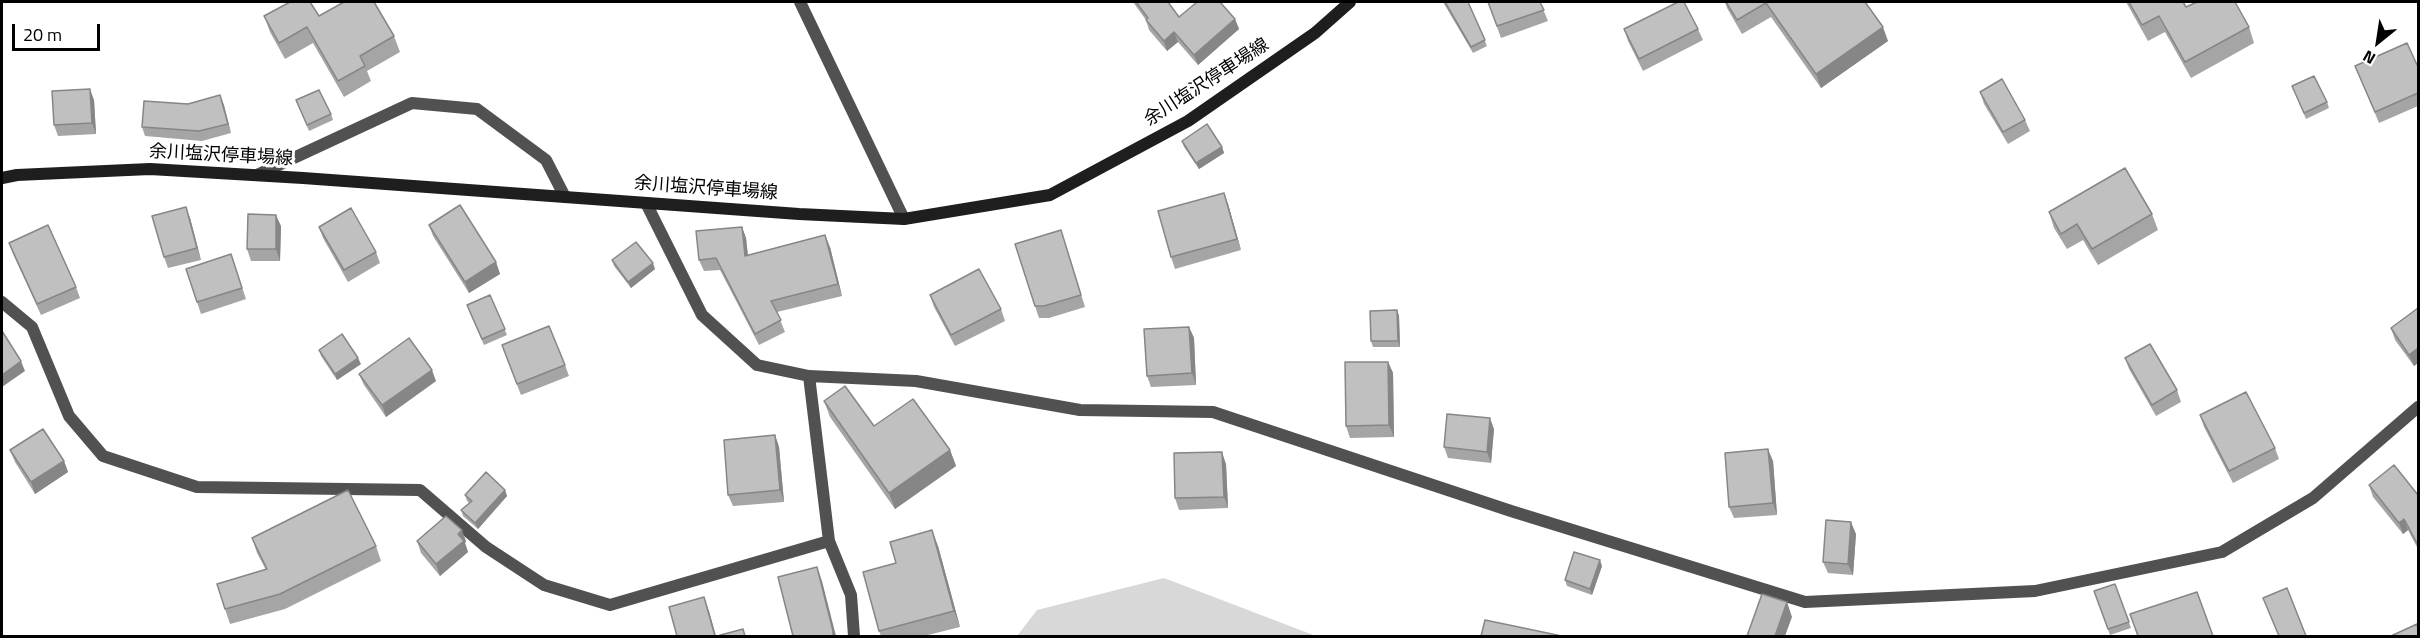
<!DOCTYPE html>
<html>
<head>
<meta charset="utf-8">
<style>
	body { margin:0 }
	#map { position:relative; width:2420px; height:638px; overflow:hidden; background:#fff; font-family:"Titillium Web",sans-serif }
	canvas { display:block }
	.frame { position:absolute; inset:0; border:3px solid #000; pointer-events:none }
	.north { position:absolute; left:2348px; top:12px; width:60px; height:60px; -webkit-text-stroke:4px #fff; paint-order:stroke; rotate:210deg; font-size:16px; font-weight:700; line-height:24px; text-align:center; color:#000 }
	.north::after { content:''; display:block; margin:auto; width:21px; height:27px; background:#000; clip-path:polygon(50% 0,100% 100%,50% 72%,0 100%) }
	.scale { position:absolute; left:12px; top:24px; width:88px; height:27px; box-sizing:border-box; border:3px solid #000; border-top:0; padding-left:8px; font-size:18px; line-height:21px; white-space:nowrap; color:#000; -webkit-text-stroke:4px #fff; paint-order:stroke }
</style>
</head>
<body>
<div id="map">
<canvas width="2420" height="638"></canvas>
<div class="frame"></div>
<div class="north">N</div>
<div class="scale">20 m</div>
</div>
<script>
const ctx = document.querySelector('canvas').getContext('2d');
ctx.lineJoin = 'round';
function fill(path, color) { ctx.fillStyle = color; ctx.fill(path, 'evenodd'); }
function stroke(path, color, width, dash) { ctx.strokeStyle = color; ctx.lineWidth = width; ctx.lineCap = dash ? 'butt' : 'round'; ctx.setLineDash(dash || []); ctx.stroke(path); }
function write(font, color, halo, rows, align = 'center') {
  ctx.font = font + ' "Titillium Web","Noto Sans JP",sans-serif'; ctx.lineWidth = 6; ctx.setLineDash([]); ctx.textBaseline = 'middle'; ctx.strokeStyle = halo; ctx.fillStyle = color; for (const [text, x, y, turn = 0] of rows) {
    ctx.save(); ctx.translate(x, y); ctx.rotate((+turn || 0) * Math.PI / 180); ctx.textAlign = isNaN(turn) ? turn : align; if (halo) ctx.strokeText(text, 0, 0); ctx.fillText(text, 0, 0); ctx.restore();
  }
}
const green = new Path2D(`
	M1164 578 1316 636H1017L1037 610Z`);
const minor = new Path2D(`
	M800 2 904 219
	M257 175 412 103 477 109 546 160 565 197
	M646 203 702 315 757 365 809 376 916 381 1080 410 1213 412 1511 511 1805 602 2035 591 2222 552 2313 498 2418 407
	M2 302 32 327 69 416 103 456 197 487 420 490 486 547 544 585 610 605 829 541
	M809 376 829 541 851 595 854 636`);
const secondary = new Path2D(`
	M2 178 17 175 150 169 303 178 799 214 904 219 1050 195 1188 121 1315 33 1350 2`);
const wall = new Path2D(`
	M1133 2H1168L1179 17 1235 19 1239 29 1198 65 1178 42 1167 51 1149 30 1146 20Z
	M1443 2H1468L1487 46 1473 53Z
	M1488 2H1540L1548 21 1501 38Z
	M1725 2H1865L1888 41 1821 88 1771 17 1742 34 1727 8Z
	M2126 2H2183L2186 7 2249 27 2254 43 2191 78 2165 32 2148 41Z
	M264 16H319L394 36 400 52 367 71 371 81 344 97 313 43 285 59 270 32Z
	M1624 29H1698L1703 40 1643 71 1628 41Z
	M2355 66 2418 67V106L2379 123Z
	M2292 86 2327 102 2329 108 2306 119Z
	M1980 92 2025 120 2030 131 2008 144 1984 104Z
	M220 95 231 133 202 141 145 136 142 127 188 104Z
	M94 100 96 134 58 136 54 125Z
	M296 100 331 114 333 120 309 131Z
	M1182 141 1222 147 1224 153 1199 169 1184 147Z
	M1228 204 1241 250 1175 269 1171 257Z
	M2049 212 2152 214 2158 230 2098 265 2083 240 2067 249 2054 228Z
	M190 218 201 260 168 268 164 257Z
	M429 225 496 262 500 274 469 293 433 236Z
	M281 226 280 261H251L247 249Z
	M319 227 376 252 380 263 348 282 323 238Z
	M742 227 746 238 748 255 830 247 842 296 777 312 785 332 759 345 720 270 704 271 699 260Z
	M1061 230 1085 307 1049 318H1039L1035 306Z
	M9 243 76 287 80 298 41 315 13 254Z
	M231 254 246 299 201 314 197 302Z
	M612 260 655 269 631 288 614 266Z
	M490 295 507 335 484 345 469 311Z
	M930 295 1001 309 1005 321 955 346 934 307Z
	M2418 308V363L2414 366 2395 340 2391 328Z
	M1397 310 1399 316 1400 347H1373L1371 341Z
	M1189 327 1194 338 1196 385 1151 387 1147 376Z
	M319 350 361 364 337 380 321 356Z
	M506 357 565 365 569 376 521 395Z
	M2125 358 2177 390 2181 402 2156 416 2129 369Z
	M1388 362 1393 373 1394 437 1350 438 1346 426Z
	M359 374 436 381 386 417 364 385Z
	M824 401 874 426 950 450 956 466 895 509 830 417Z
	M2200 415 2275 448 2279 459 2233 483 2204 427Z
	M1494 429 1491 463 1448 458 1444 447Z
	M775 435 779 447 784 502 733 506 728 495Z
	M10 450 64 461 68 472 35 494 15 462Z
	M1773 461 1777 515 1734 518 1729 507Z
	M1226 464 1228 508 1179 510 1175 498Z
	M2369 485 2418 495V549L2408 530 2403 534 2373 497Z
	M505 490 507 496 478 529 463 516 461 510 469 503 467 501 465 495Z
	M1856 534 1853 575 1828 573 1823 562Z
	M252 538 376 546 381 561 285 609 230 624 225 609 266 570 257 553Z
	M417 541H466L465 543 468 552 440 576 421 553Z
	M938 546 960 627 924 636H881L879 631 896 563Z
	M1602 566 1592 595 1567 586 1565 580Z
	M2115 584 2131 628 2110 635 2094 591Z`);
const shadedWall = new Path2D(`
	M1235 19 1239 29 1198 65 1194 55Z
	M1883 27 1888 41 1821 88 1816 74Z
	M1174 32 1178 42 1167 51 1164 41Z
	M90 89 94 100 96 134 92 123Z
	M220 95 224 105 231 133 228 124Z
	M1222 147 1224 153 1199 169 1196 163Z
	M1224 193 1228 204 1241 250 1237 239Z
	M186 207 190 218 201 260 197 248Z
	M276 215 281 226 280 261 276 249Z
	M742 227 746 238 749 267 745 256Z
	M825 235 830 247 842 296 838 284Z
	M496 262 500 274 469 293 465 282Z
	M653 263 655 269 631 288 628 282Z
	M1397 310 1399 316 1400 347 1398 341Z
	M1189 327 1194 338 1196 385 1192 373Z
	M2418 348V363L2414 366 2409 355Z
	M358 358 361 364 337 380 335 374Z
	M21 361 25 371 2 387V375Z
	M1388 362 1393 373 1394 437 1389 425Z
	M432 370 436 381 386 417 382 405Z
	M1490 418 1494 429 1491 463 1487 452Z
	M775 435 779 447 784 502 780 490Z
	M1768 449 1773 461 1777 515 1773 503Z
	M950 450 956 466 895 509 889 493Z
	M1222 452 1226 464 1228 508 1224 497Z
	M64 461 68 472 35 494 31 482Z
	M505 490 507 496 478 529 475 523Z
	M2404 519 2408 530 2403 534 2399 523Z
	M1851 522 1856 534 1853 575 1848 564Z
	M462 530 466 541 465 543 468 552 440 576 436 564Z
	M932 530 938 546 960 627 954 611Z
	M1600 560 1602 566 1592 595 1590 589Z
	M817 567 822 581 836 636H833Z
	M704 597 709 611 716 636H715Z
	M1787 602 1792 617 1785 636H1775Z`);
const building = new Path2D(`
	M290 2H310L319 16 344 2H374L394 36 360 56 365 66 338 81 307 27 279 43 264 16Z
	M1136 2H1168L1179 17 1197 2H1220L1235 19 1194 55 1174 32 1164 41 1146 20 1148 18Z
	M1445 2H1468L1485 40 1471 47Z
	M1488 2H1540L1544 10 1497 26Z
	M1678 2H1684L1698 29 1639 59 1624 29Z
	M1726 2H1865L1883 27 1816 74 1766 3 1737 20Z
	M2129 2H2183L2186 7 2197 2H2235L2249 27 2185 62 2159 16 2142 25Z
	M2407 43 2418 67V93L2375 112 2355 66Z
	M2314 76 2327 102 2304 113 2292 86Z
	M2002 79 2025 120 2003 132 1980 92Z
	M90 89 92 123 54 125 52 91Z
	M319 90 331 114 307 125 296 100Z
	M220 95 228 124 199 131 142 127 144 101 188 104Z
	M1207 124 1222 147 1196 163 1182 141Z
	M2125 168 2152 214 2092 249 2077 224 2061 234 2049 212Z
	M1224 193 1237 239 1171 257 1158 211Z
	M460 205 496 262 465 282 429 225Z
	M186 207 197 248 164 257 152 216Z
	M351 208 376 252 344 270 319 227Z
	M248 214 276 215V249H247Z
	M48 225 76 287 37 304 9 243Z
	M742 227 745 256 825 235 838 284 771 301 781 320 755 334 716 258 699 260 696 231Z
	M1061 230 1081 295 1044 306H1035L1015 244Z
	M636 242 653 263 628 282 612 260Z
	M231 254 242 288 197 302 186 269Z
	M979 269 1001 309 951 335 930 295Z
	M490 295 505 329 482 339 467 305Z
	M2418 308V348L2409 355 2391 328Z
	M1397 310 1398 341H1371L1370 311Z
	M549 326 565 365 517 384 502 345Z
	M1189 327 1192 373 1147 376 1144 329Z
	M2 331 21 361 2 375Z
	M342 334 358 358 335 374 319 350Z
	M409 338 432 370 382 405 359 374Z
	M2150 344 2177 390 2152 405 2125 358Z
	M1345 362H1388L1389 425 1346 426Z
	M845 386 874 426 913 399 950 450 889 493 824 401Z
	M2246 392 2275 448 2229 471 2200 415Z
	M1447 414 1490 418 1487 452 1444 447Z
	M43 429 64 461 31 482 10 450Z
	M775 435 780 490 728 495 724 440Z
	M1768 449 1773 503 1729 507 1725 453Z
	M1222 452 1224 497 1175 498 1174 453Z
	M2394 465 2418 495V545L2404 519 2399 523 2369 485Z
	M486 472 505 490 475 523 461 510 472 501 465 495Z
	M348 490 376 546 280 594 225 609 217 584 267 569 252 538Z
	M446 516 462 530 458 534 464 541 436 564 417 541Z
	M1826 520 1851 522 1848 564 1823 562Z
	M932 530 954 611 879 631 863 572 896 563 890 542Z
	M1574 552 1600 560 1590 589 1565 580Z
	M817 567 833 631V636H793L778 577Z
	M2115 584 2129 622 2108 629 2094 591Z
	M2287 588 2306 636H2279L2263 598Z
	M2197 592 2213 636H2138L2130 614Z
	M1762 594 1787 602 1775 636H1747Z
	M704 597 715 636H677L669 607Z
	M1485 620 1557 635 1561 636H1481Z
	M2417 624 2418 628V636H2391Z
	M743 629 745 636H755H717Z`);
const streetNames = [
	["余川塩沢停車場線",1207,83,-33],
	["余川塩沢停車場線",221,156,3],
	["余川塩沢停車場線",706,189,4]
];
fill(green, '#d8d8d8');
stroke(minor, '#515151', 12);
stroke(secondary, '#1e1e1e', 12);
fill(wall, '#a5a5a5');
fill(shadedWall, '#868686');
fill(building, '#c0c0c0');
stroke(building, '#868686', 1.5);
write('18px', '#000', '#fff', streetNames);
</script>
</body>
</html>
